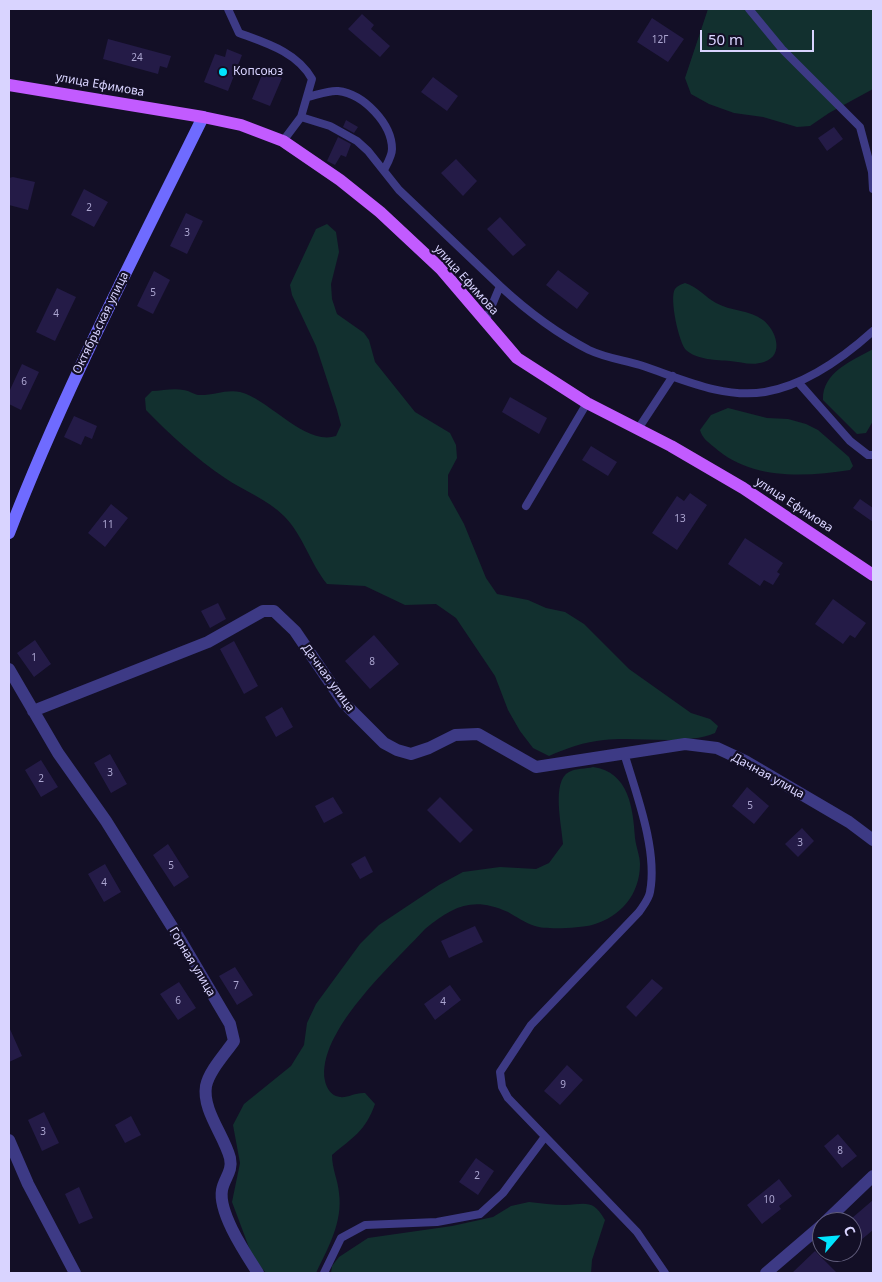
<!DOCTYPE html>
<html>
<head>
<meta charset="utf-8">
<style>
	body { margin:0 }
	#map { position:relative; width:882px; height:1282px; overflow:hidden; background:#130f26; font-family:"Noto Sans",sans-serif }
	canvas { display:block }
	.frame { position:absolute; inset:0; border:10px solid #d9d4ff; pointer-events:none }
	.north { position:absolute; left:812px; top:1212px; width:50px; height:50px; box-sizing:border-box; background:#130f26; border:1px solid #625e7d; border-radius:50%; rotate:63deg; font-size:14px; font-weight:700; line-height:20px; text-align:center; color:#d9d4ff }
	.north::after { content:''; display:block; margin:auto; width:18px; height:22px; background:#00e5ff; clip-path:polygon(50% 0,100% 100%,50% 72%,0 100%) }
	.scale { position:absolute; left:700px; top:30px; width:114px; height:22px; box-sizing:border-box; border:2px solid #d9d4ff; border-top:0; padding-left:6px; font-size:15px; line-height:18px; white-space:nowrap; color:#d9d4ff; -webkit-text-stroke:4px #130f26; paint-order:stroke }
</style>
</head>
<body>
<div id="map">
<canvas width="882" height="1282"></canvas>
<div class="frame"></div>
<div class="north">С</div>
<div class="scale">50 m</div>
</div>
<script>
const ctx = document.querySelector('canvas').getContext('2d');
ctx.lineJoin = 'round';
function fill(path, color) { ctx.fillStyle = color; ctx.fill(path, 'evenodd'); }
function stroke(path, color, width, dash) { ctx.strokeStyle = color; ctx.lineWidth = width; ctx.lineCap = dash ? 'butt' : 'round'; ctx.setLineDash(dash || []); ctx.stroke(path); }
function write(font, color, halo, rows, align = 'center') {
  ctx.font = font + ' "Noto Sans",sans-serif'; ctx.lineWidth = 4.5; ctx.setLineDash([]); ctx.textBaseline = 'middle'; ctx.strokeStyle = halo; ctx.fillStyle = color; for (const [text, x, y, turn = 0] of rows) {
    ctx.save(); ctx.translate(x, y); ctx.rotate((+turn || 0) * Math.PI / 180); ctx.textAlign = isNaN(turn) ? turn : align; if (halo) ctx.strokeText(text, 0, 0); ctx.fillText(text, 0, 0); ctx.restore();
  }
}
const green = new Path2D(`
	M708 9H873V89L829 113 810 126 797 127 763 117 734 113 709 104 691 94 685 78Z
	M327 224 336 232 339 252 331 284 332 299 337 314 364 333 369 340 375 362 415 412 450 433 456 445 457 458 448 475V495L464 524 486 578 497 594 528 600 546 608 565 612 584 624 629 669 691 713 710 719 718 726 715 733C684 746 638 736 604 740 584 742 567 748 549 756L533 748 520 731 508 710 495 676 456 618 436 604 405 605 365 586 327 584C310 563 303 535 284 516 267 499 244 491 225 478 197 459 170 435 146 410L145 398 152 391C162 391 173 388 183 390 188 390 193 394 198 395 212 396 226 389 240 392 269 399 305 446 336 436L341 425 337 410 316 346 292 295 290 285 316 229Z
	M685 283C698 287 705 297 716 303 730 311 750 310 763 320 776 330 785 355 764 362 752 366 741 362 730 361 717 360 697 360 686 350 679 343 669 298 675 289 677 286 682 284 685 283Z
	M873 349V421L866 433 857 434 823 400C822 372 852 361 873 349Z
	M728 408 767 418 788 419 806 424 818 430 849 457 853 466 850 470C804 477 751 480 714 447 708 442 702 438 700 430L711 415Z
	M593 767C629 772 633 808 635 838 636 847 640 856 640 864 640 894 621 917 592 925 580 928 546 930 535 926 525 923 517 917 508 912 473 896 453 906 425 929 394 963 316 1032 325 1081 326 1086 330 1094 336 1096 346 1100 354 1092 365 1093L375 1104C365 1132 353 1137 332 1155 332 1169 338 1180 339 1193 343 1222 328 1248 316 1273H266L253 1258 232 1202 240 1163 233 1125 244 1104 291 1066 304 1045 307 1023 316 1004 360 944 379 925 439 885 463 872 500 867 536 869 549 863 563 844C562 827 551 781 569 772 576 768 586 769 593 767Z
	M529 1202C541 1203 553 1205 565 1205 586 1204 593 1199 605 1220L592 1260 591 1273H331L332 1266 339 1257 368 1238 452 1226 493 1217 511 1206Z`);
const building = new Path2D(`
	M362 14 374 25 371 29 390 46 380 57 348 29Z
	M652 18 684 39 668 62 637 42Z
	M108 39 171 56 167 68 160 66 158 74 103 59Z
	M227 49 242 55 228 91 204 82 215 54 225 57Z
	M264 70 282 78 270 106 252 99Z
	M433 77 458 96 447 111 421 92Z
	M346 120 358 127 354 133 343 127Z
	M834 127 843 139 827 151 818 138Z
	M338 137 351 144 346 157 341 155 335 165 327 161Z
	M456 159 477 181 463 196 441 173Z
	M13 177 35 182 28 210 9 205V178Z
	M84 189 108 202 94 227 71 215Z
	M186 213 203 221 187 254 170 246Z
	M500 217 526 245 513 256 487 229Z
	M558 270 589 293 577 309 546 285Z
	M154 271 170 280 153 314 137 306Z
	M57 288 76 297 55 341 36 332Z
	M22 364 39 372 21 410 9 404V392Z
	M510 397 547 418 539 434 502 412Z
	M74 416 97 426 92 439 85 436 81 445 64 437Z
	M591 446 617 462 608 476 582 460Z
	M690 493 707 505 677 550 652 533 677 496 684 501Z
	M860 499 873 508V522L853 508Z
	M111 504 128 518 105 547 88 533Z
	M745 538 783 563 777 572 780 574 773 585 764 580 760 586 728 564Z
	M833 599 866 623 855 638 850 635 843 644 815 624Z
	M218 603 226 619 210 628 201 611Z
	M374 635 399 664 370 689 345 661Z
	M35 640 51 664 34 677 17 653Z
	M234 641 258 686 244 694 220 649Z
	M282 707 293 727 276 737 265 717Z
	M110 754 127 784 111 793 94 763Z
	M41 760 58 787 41 797 25 770Z
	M747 787 769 806 754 824 732 806Z
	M333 797 343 813 324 823 315 806Z
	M440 797 473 830 460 843 427 810Z
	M802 828 814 841 798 857 785 844Z
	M168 844 189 877 174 887 153 855Z
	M365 856 373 872 360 879 351 864Z
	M105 864 121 892 104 902 88 874Z
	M475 926 483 942 449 958 441 941Z
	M235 967 253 995 237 1005 219 976Z
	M652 979 663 988 636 1017 626 1007Z
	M179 982 196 1008 178 1020 160 994Z
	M450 985 461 1000 435 1020 424 1004Z
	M9 1027 22 1056 9 1062Z
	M567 1065 583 1080 560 1105 544 1091Z
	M44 1112 59 1143 42 1151 28 1120Z
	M131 1116 141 1135 125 1143 115 1125Z
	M838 1134 857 1156 842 1168 824 1146Z
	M476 1158 494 1171 478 1195 459 1182Z
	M779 1179 792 1196 779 1206 781 1209 762 1224 747 1205Z
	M79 1187 93 1218 79 1224 65 1194Z
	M873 1200V1230L861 1240 852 1230V1218Z
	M815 1251 837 1273H792Z`);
const lane = new Path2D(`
	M228 9 239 33C266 43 297 52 312 79L301 117 283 141
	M749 9 782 49 860 127 872 172 873 189
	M308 97C317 95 329 90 338 91 364 94 392 124 392 149 392 156 387 164 384 170
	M301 117 330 126 357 141 368 151 399 190 500 286 485 322
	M500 286C527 311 556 333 589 350 606 358 623 360 640 365 680 378 722 399 765 392 806 385 843 358 873 331
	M798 382 850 441 868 455H873
	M638 429 673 376
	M526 506 587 403
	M624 753C636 793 658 850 650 892 649 899 643 906 639 912L531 1025 500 1072 502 1087 508 1098 637 1232 665 1273
	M324 1273 341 1238 365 1225 437 1222 480 1214 503 1193 544 1138`);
const street = new Path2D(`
	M9 669 58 753 106 821 181 941 230 1024 234 1041C225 1054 209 1071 206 1086 202 1110 224 1135 230 1158 233 1172 224 1178 222 1190 218 1213 246 1254 258 1273
	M33 711 208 642 263 611H274L295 631 344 703 384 743 397 750 411 754 429 748 455 735 478 734 536 767 685 744 717 748 745 761 849 822 873 840
	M9 1140 28 1184 75 1273
	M825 1222 873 1176
	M766 1273 822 1225`);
const secondary = new Path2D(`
	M9 533C64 390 135 255 203 117`);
const primary = new Path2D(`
	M9 85 203 117 241 125 283 141 340 180 380 212 441 269 517 358 587 403 671 446 743 488 873 575`);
const markers = [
	[223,72,5,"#00e5ff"]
];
const numberNames = [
	["12Г",660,40],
	["24",137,58],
	["2",89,208],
	["3",187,233],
	["5",153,293],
	["4",56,314],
	["6",24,382],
	["13",680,519],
	["11",108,525],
	["1",34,658],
	["8",372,662],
	["3",110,773],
	["2",41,779],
	["5",750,806],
	["3",800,843],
	["5",171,866],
	["4",104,883],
	["7",236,986],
	["6",178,1001],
	["4",443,1002],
	["9",563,1085],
	["3",43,1132],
	["8",840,1151],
	["2",477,1176],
	["10",769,1200]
];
const poiNames = [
	["Копсоюз",233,72]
];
const streetNames = [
	["улица Ефимова",100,85,10],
	["улица Ефимова",466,280,48],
	["Октябрьская улица",101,323,-64],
	["улица Ефимова",794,505,33],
	["Дачная улица",328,678,54],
	["Дачная улица",768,776,29],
	["Горная улица",192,962,59]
];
fill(green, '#12302f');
fill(building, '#241b47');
stroke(lane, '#3d3a85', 8);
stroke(street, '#3d3a85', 12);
stroke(secondary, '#6f6bff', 12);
stroke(primary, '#c25bff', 12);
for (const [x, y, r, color] of markers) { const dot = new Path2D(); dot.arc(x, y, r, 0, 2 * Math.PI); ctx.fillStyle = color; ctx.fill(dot); stroke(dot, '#130f26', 2); }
write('10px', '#aca6d1', null, numberNames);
write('12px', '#d9d4ff', '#130f26', poiNames, 'left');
write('12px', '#d9d4ff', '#130f26', streetNames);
</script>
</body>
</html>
